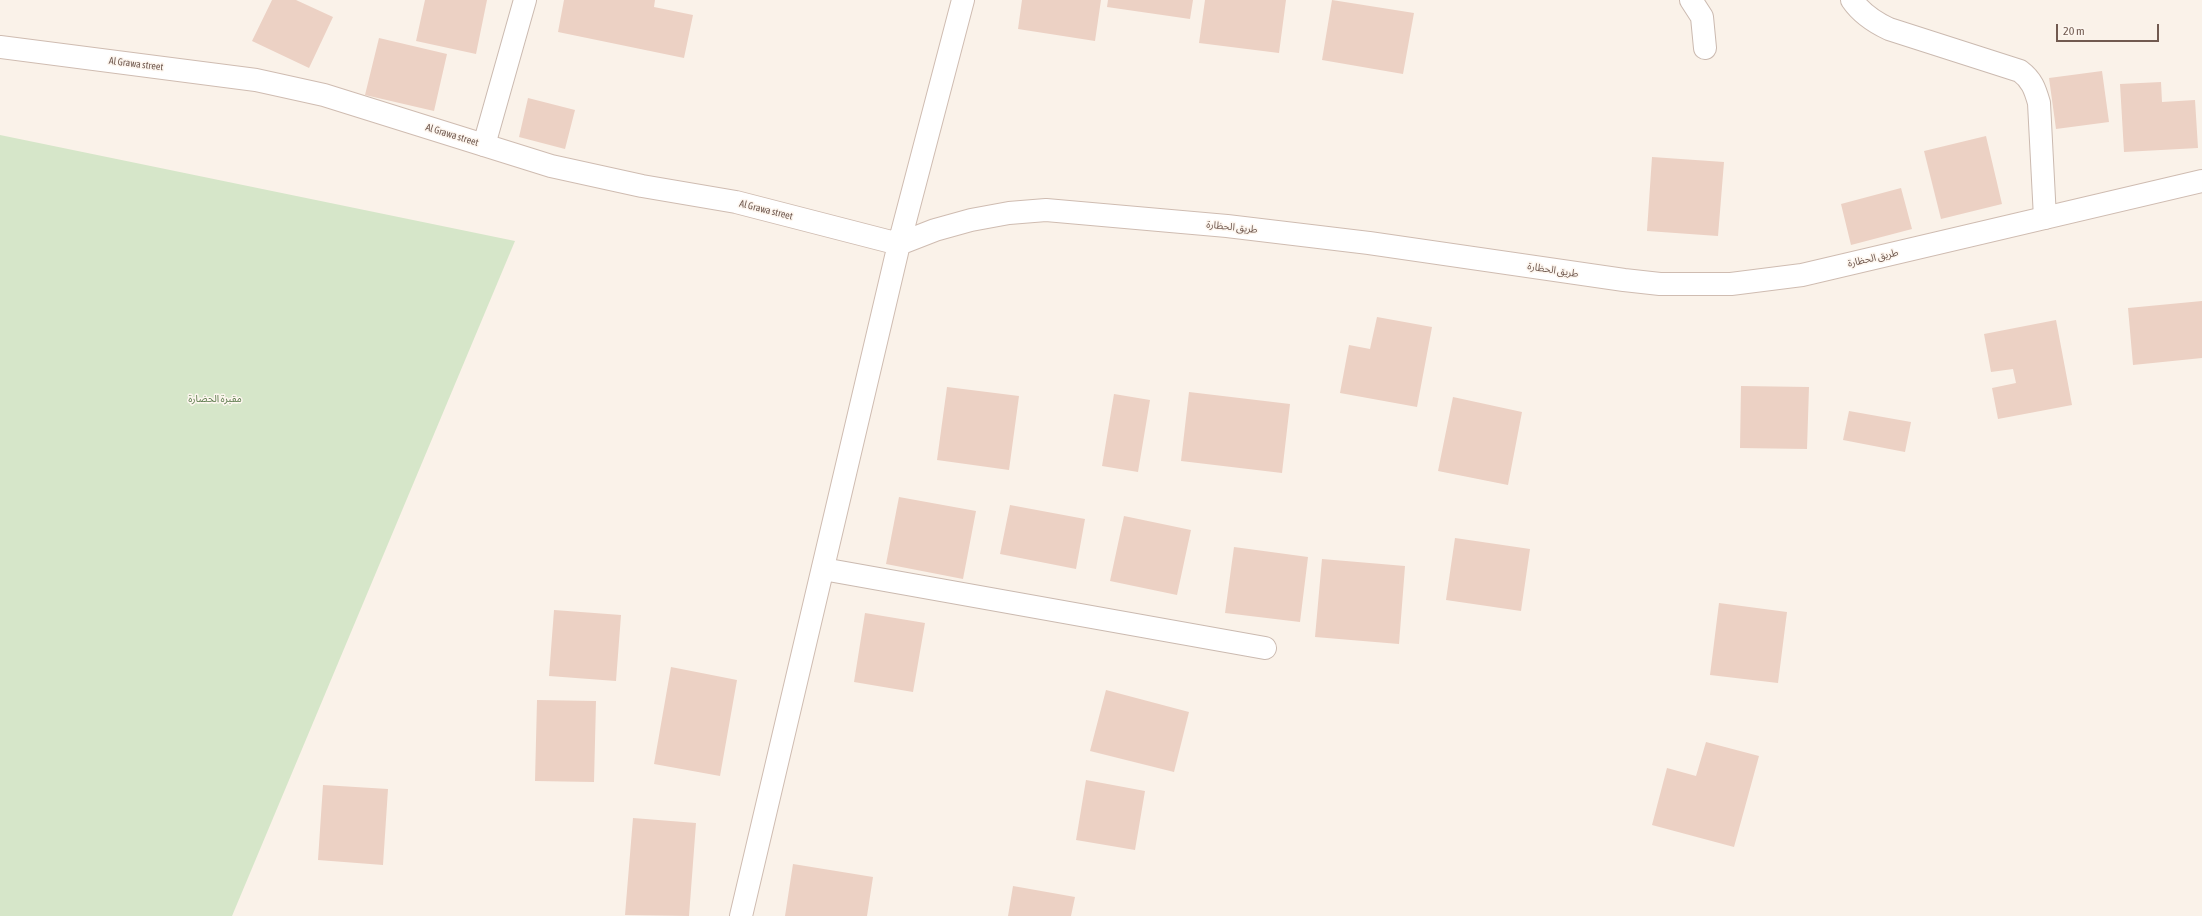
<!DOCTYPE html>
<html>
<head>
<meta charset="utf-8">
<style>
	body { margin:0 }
	#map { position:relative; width:2202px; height:916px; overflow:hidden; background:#faf2e9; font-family:"Asap Condensed",sans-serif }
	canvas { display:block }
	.scale { position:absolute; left:2056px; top:24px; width:103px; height:18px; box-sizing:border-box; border:2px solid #715a50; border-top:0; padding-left:5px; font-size:12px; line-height:14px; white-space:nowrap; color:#715a50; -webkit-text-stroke:3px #fdf6ef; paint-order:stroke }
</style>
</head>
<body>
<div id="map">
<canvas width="2202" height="916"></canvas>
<div class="scale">20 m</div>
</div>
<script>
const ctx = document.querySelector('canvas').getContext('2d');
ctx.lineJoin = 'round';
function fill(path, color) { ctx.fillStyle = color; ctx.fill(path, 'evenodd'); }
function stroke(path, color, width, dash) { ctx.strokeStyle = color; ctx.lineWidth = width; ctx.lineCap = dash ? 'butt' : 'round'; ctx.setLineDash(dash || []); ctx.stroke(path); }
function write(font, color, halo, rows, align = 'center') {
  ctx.font = font + ' "Asap Condensed","Noto Sans Arabic",sans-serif'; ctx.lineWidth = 3; ctx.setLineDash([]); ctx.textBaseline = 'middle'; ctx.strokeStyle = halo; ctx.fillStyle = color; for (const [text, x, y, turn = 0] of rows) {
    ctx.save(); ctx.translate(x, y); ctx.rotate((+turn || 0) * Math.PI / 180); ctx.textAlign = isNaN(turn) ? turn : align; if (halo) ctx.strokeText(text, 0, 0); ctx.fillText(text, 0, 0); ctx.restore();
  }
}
const green = new Path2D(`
	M0 135 515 241 232 916H0Z`);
const building = new Path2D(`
	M272 0H296L333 17 309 68 252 41Z
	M425 0H487L476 54 416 41Z
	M564 0H655L654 7 693 15 684 58 558 32Z
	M1022 0H1101L1095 41 1018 29Z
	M1108 0H1193L1190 19 1107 7Z
	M1205 0H1286L1279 53 1199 43Z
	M1332 0 1414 13 1403 74 1322 60Z
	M379 38 447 54 434 111 365 95Z
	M2102 71 2109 122 2056 129 2049 78Z
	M2161 82 2162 102 2195 100 2198 148 2124 152 2120 84Z
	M528 98 575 110 565 149 519 137Z
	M1986 136 2002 204 1941 219 1924 151Z
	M1652 157 1724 162 1718 236 1647 231Z
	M1901 188 1912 229 1851 245 1841 204Z
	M2202 301V358L2133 365 2128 308Z
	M1377 317 1432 327 1417 407 1340 393 1349 345 1370 349Z
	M2056 320 2072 405 1998 419 1992 388 2016 383 2013 369 1991 372 1984 334Z
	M1741 386 1809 387 1807 449 1740 448Z
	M947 387 1019 396 1009 470 937 460Z
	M1189 392 1290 404 1282 473 1181 461Z
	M1114 394 1150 400 1138 472 1102 466Z
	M1453 397 1522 412 1508 485 1438 471Z
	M1849 411 1911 422 1905 452 1843 440Z
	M899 497 976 511 963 579 886 564Z
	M1010 505 1085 519 1076 569 1000 554Z
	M1124 516 1191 530 1177 595 1110 581Z
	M1455 538 1530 549 1521 611 1446 600Z
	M1234 547 1308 557 1300 622 1225 613Z
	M1322 559 1405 566 1399 644 1315 637Z
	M1719 603 1787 612 1778 683 1710 675Z
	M554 610 621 615 616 681 549 676Z
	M865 613 925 623 913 692 854 682Z
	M671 667 737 680 720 776 654 764Z
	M1106 690 1189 712 1174 772 1090 751Z
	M537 700 596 701 594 782 535 781Z
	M1706 742 1759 756 1734 847 1652 825 1667 768 1696 776Z
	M1086 780 1145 791 1135 850 1076 840Z
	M323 785 388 789 383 865 318 860Z
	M633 818 696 823 689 916 625 915Z
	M793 864 873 877 867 916H785Z
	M1013 886 1075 897 1071 916H1008Z`);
const street = new Path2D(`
	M1691 0 1702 17 1705 48
	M1852 0C1861 13 1874 22 1889 29L2020 71C2032 80 2035 89 2039 103L2045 218
	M484 145 525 0
	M823 569 1265 648`);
const secondary = new Path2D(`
	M0 47 256 80 324 95 551 166 642 186 736 202 899 244 935 230 971 220 1009 213 1046 210 1227 226 1369 243 1624 280 1660 284H1731L1802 275 2202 181
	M741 916 899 244 963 0`);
const streetNames = [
	["Al Grawa street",136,64,7],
	["Al Grawa street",452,135,17],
	["Al Grawa street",766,210,14],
	["طريق الحظارة",1232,227,6],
	["طريق الحظارة",1873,258,-13],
	["طريق الحظارة",1553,270,9]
];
const parkNames = [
	["مقبرة الحضارة",215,399]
];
fill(green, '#d6e6c9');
fill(building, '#ecd1c4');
stroke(street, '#cbbab0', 24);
stroke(secondary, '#cfbcb1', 24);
stroke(street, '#fff', 22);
stroke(secondary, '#fff', 22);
write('10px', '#715a50', '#fdf6ef', streetNames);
write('10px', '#5c7a4c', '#fdf6ef', parkNames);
</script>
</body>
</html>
